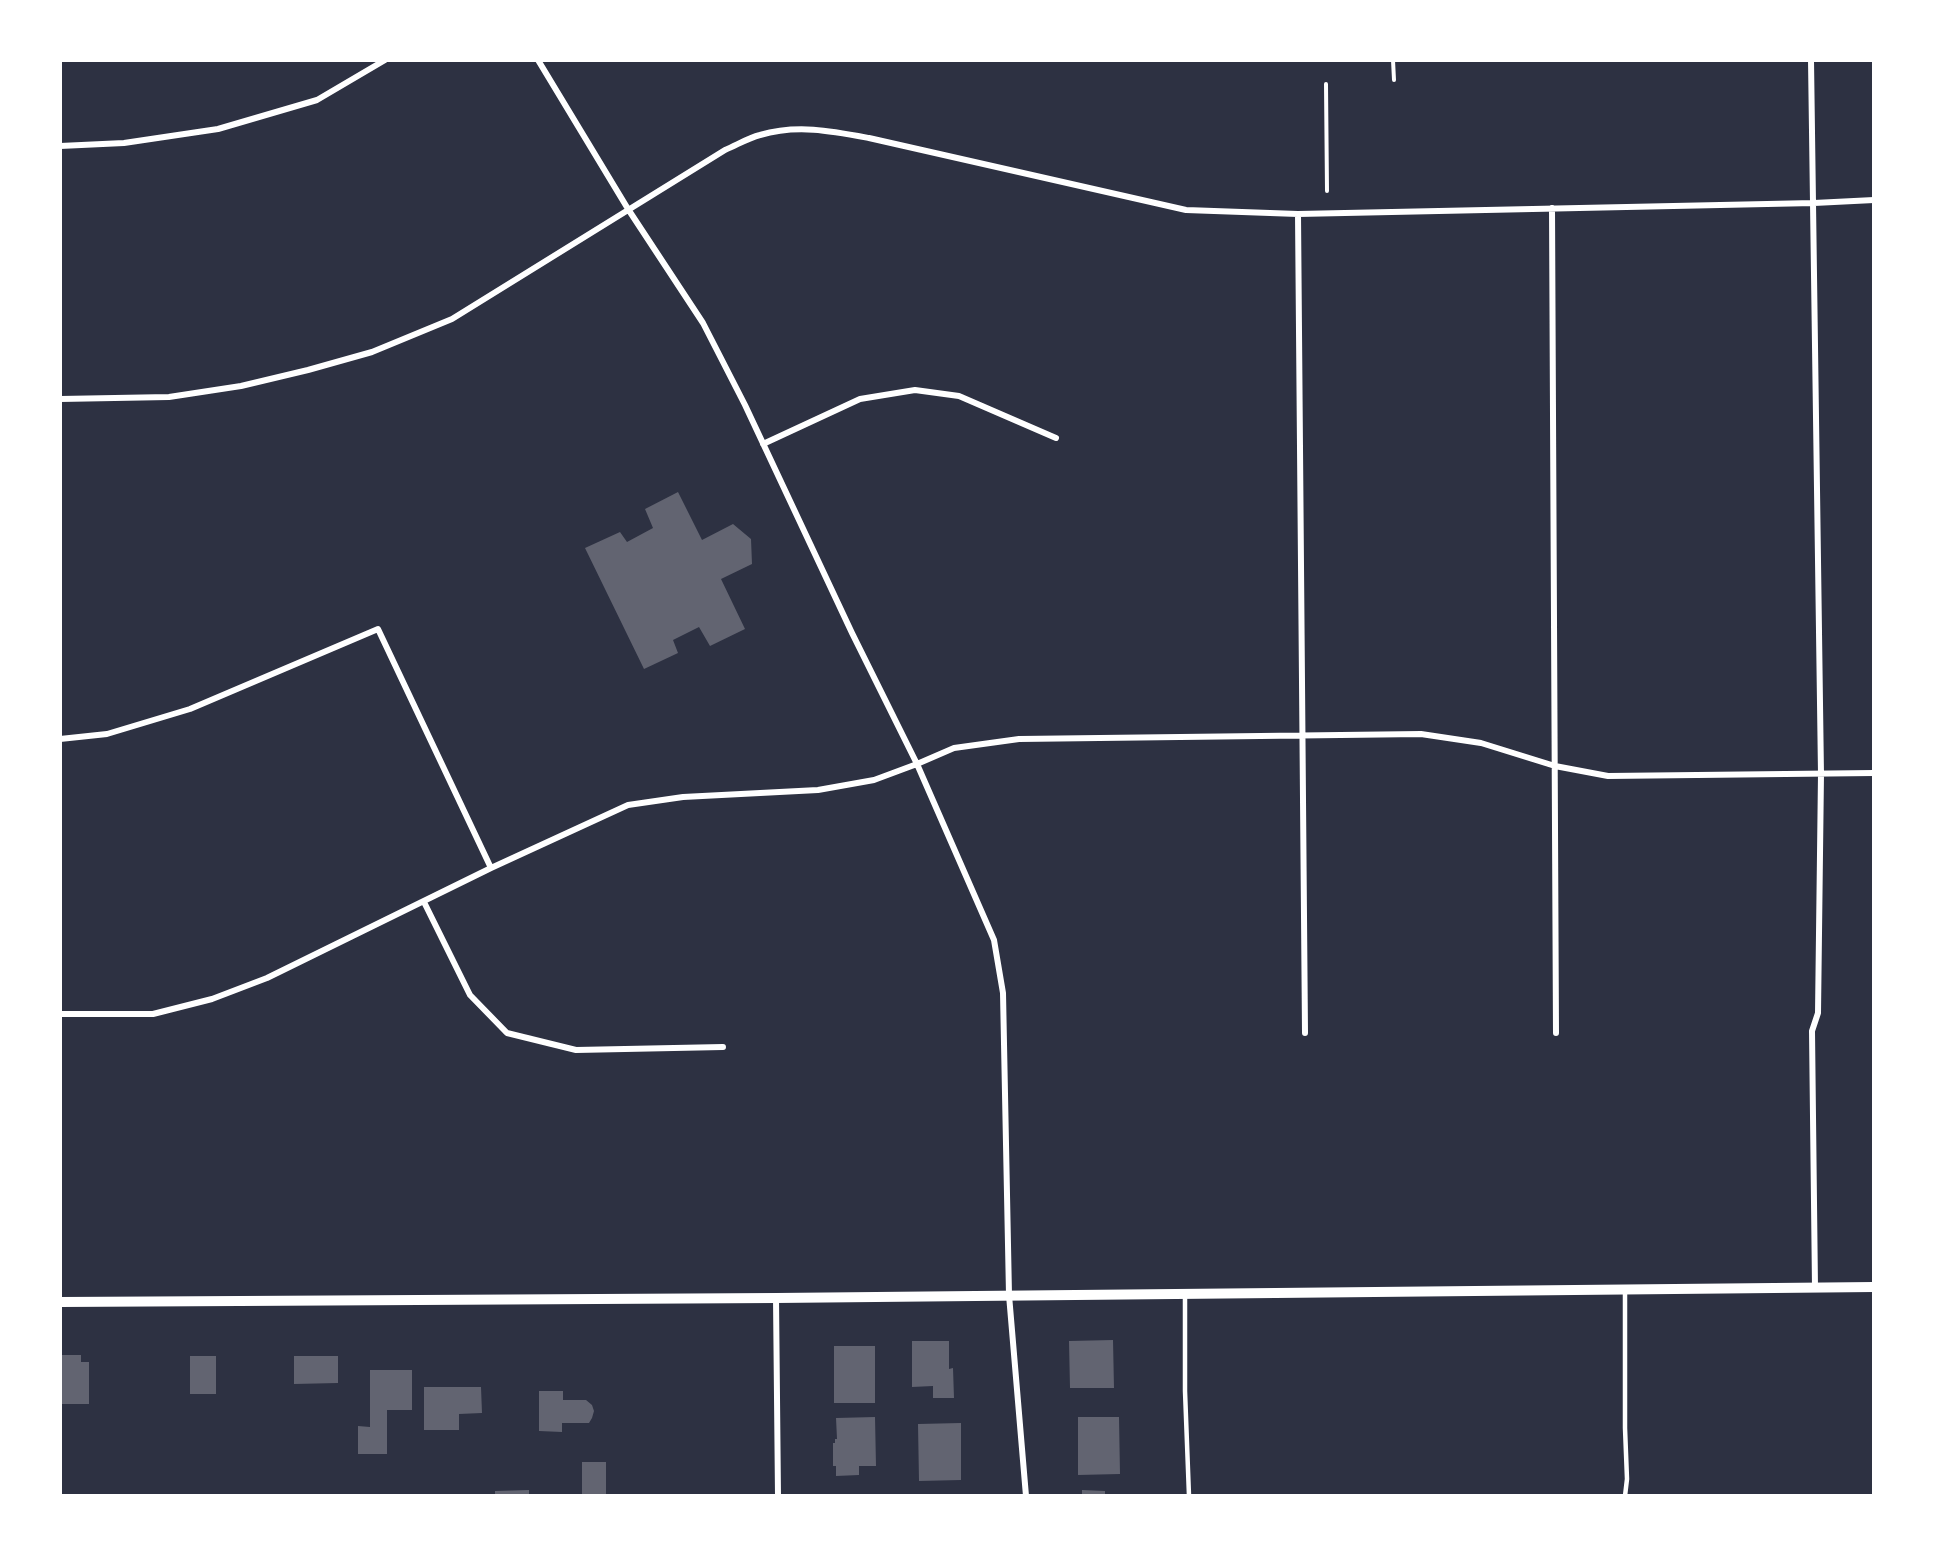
<!DOCTYPE html>
<html>
<head>
<meta charset="utf-8">
<style>
	body { margin:0 }
	#map { position:relative; width:1934px; height:1556px; overflow:hidden; background:#2d3142; font-family:"DejaVu Sans",sans-serif }
	canvas { display:block }
	.frame { position:absolute; inset:0; border:62px solid #fff; pointer-events:none }
</style>
</head>
<body>
<div id="map">
<canvas width="1934" height="1556"></canvas>
<div class="frame"></div>
</div>
<script>
const ctx = document.querySelector('canvas').getContext('2d');
ctx.lineJoin = 'round';
function fill(path, color) { ctx.fillStyle = color; ctx.fill(path, 'evenodd'); }
function stroke(path, color, width, dash) { ctx.strokeStyle = color; ctx.lineWidth = width; ctx.lineCap = dash ? 'butt' : 'round'; ctx.setLineDash(dash || []); ctx.stroke(path); }
const building = new Path2D(`
	M678 492 702 540 733 524 751 539 752 564 721 579 745 629 710 646 699 627 673 640 678 653 644 669 585 548 620 532 627 542 653 528 645 509Z
	M1113 1340 1114 1388H1070L1069 1341Z
	M912 1341H949V1369L953 1368 954 1398H933V1386L912 1387Z
	M834 1346H875V1403H834Z
	M61 1355H81V1362H89V1404H62V1396H60Z
	M190 1356H216V1394H190Z
	M294 1356H338V1383L294 1384Z
	M370 1370H412V1410H387V1454H358V1426L370 1427Z
	M424 1387H481L482 1413 459 1414V1430H424Z
	M539 1391H563V1400H586L592 1405 594 1411 592 1418 589 1423H562V1432L539 1431Z
	M875 1417 876 1466H859V1475L836 1476V1466H833V1443H835V1439H837L836 1418Z
	M1078 1417H1119L1120 1474 1078 1475Z
	M961 1423V1480L919 1481 918 1424Z
	M582 1462H606V1496H582Z
	M529 1490V1496H495V1491Z
	M1082 1490 1105 1491V1496H1082Z`);
const path = new Path2D(`
	M1393 60 1394 80
	M1326 84 1327 191`);
const service = new Path2D(`
	M1625 1289V1428L1627 1479 1625 1496
	M1185 1294V1391L1189 1496`);
const minor = new Path2D(`
	M538 60 628 209 703 323 745 405 852 633 917 764 994 940 1003 993 1009 1295 1026 1496
	M1811 60 1821 774 1818 1013 1812 1031 1815 1288
	M60 146 124 143 218 129 317 100 385 60
	M1552 208 1556 1033
	M1298 214 1305 1033
	M60 399 169 397 241 386 308 370 372 352 452 319 725 150C737 145 748 138 760 135 797 124 832 131 869 138L1186 210 1298 214 1814 203 1874 200
	M763 444 860 399 915 390 959 396 1056 438
	M60 739 107 734 190 709 378 629 491 868
	M424 902 470 995 507 1033 576 1050 723 1047
	M60 1014H153L212 999 267 978 491 868 628 805 683 797 818 790 874 780 917 764 954 748 1019 739 1421 734 1481 743 1555 766 1608 776 1874 773
	M776 1298 778 1496`);
const tertiary = new Path2D(`
	M60 1302 776 1298 1874 1287`);
fill(building, '#626471');
stroke(path, '#fff', 4);
stroke(service, '#fff', 4.5);
stroke(minor, '#fff', 6);
stroke(tertiary, '#fff', 10);
</script>
</body>
</html>
